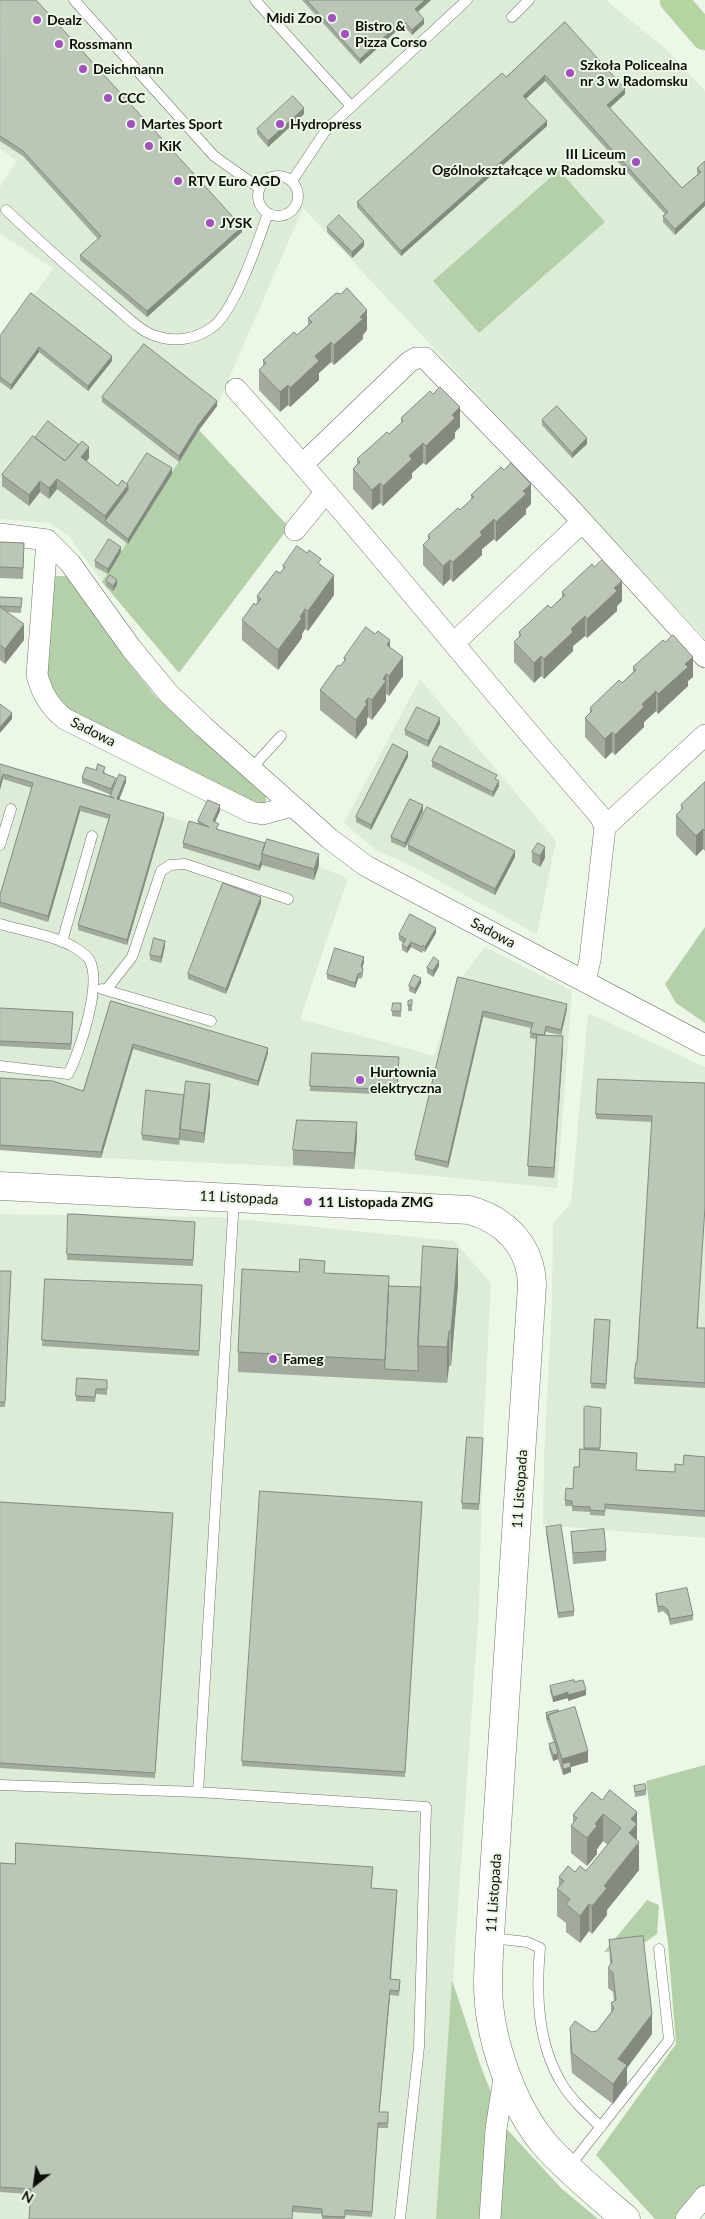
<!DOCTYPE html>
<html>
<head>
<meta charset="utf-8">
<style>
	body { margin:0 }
	#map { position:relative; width:705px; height:2219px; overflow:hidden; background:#ecf7e7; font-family:Lato,sans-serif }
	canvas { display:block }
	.north { position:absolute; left:10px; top:2159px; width:50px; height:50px; -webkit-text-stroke:4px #ecf7e7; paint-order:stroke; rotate:210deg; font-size:14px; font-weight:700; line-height:20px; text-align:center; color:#0b0f0a }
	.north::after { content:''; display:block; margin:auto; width:18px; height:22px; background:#0b0f0a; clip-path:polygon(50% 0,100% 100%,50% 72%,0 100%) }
</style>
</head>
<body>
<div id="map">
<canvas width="705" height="2219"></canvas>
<div class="north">N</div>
</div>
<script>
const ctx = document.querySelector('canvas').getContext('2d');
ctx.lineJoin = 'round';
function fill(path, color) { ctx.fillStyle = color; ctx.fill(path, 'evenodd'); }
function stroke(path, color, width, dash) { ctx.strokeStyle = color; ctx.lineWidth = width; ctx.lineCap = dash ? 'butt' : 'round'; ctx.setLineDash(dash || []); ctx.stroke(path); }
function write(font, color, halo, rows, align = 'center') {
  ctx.font = font + ' Lato,sans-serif'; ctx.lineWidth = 4; ctx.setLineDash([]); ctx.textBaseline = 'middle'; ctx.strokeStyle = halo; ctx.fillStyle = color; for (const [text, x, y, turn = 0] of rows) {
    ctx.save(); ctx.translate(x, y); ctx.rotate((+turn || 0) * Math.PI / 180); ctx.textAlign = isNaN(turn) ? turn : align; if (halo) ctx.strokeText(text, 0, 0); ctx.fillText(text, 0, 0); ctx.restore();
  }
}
const built = new Path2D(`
	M0 0H606L667 50 705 91V639L303 208 217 406 199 430 128 544 102 582 68 535 49 523 0 519V341L53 269 0 233V187L17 161 0 149Z
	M420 679 556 841 537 934 404 862 377 851 344 823Z
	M0 765 262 845 348 878 300 1019 434 1056 458 982 485 947 572 991 557 1188 371 1170 101 1158 0 1150Z
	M588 1013 705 1067V1538L543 1525 544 1458 552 1300 553 1223 571 1203Z
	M0 1214 219 1217 454 1241 491 1283 483 1441 479 1609 436 2219H0Z`);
const green = new Path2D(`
	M559 170 605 222 479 333 433 281Z
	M199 430 289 527 179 673 102 582Z
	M56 576H69L125 658 156 697 266 794V801L263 806 67 715 45 680 50 581Z
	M705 927V1023L676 1003 665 984Z
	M705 1765V2189L682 2219H655L596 2155 676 2044 668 1944 646 1781Z
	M647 1900 659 1905 657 1934 634 1950 604 1952Z
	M452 1980 481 2067 505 2127 561 2188 598 2219H436Z`);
const lane = new Path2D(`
	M74 0 214 156 259 188
	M255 0 351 106
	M512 17 529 0
	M258 196a20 20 0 1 1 40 0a20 20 0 1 1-40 0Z
	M292 181 326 130 467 0
	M6 210C41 243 77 275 114 306 126 316 139 330 153 335 174 343 196 340 214 326 236 307 258 242 268 213
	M251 769 281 736
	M0 845 11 809
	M0 924C23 931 58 936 77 949 80 951 87 956 89 959 103 982 80 1052 68 1074L0 1066
	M62 942 92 836
	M102 989 211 1021
	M106 990 132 957 161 871 170 865 185 864 288 899
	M234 1199 198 1792 426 1807 419 2047 400 2219
	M0 1785 198 1792
	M492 1938 527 1942 540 1948C536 1993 537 2043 562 2084 572 2100 587 2114 601 2127
	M569 2167 669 2040 659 1949`);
const street = new Path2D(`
	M236 389C361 528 477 675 600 816L605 827
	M303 464 409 362 416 358H425L568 506 705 657
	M295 530 326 492
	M0 534 47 540 70 563 131 648 169 694 204 727 330 839 366 866 705 1045
	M47 540 37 675C42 694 50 707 65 719L251 812 263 814 292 806
	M454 643 581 523
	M585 981 590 960 605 827 705 735
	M490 2219 496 2129 505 2072
	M686 2219 705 2196`);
const secondary = new Path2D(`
	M0 1186 469 1210C506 1220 531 1247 532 1285L491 1920C490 1941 488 1963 488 1984 488 2037 512 2107 547 2147 571 2173 599 2196 626 2219`);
const primary = new Path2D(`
	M674 0 705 36`);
const wall = new Path2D(`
	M0 0 242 232 147 317 80 260V255L98 239 23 156 0 141Z
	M302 0H431L418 12 424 24 412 35 403 25 360 64Z
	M565 22 625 94 610 108 682 188 698 174 697 173V168L705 161 675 235 663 222V216L665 214 545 81 526 99 547 126 401 256 357 207V202L506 77Z
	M304 114 268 147 257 134V129Z
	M327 227 364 246 352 258 327 232Z
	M308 318 367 330 363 335V339L334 365 331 362 319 373V380L290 407 288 405 280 412 259 390V370L263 366V360L297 335 308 325Z
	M0 336 112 361 88 391 39 352 11 390 0 382Z
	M102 397 217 406 199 430 179 462 102 402Z
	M401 418 460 427 455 432V438L426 465 423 463 412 473V478L383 506 380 503 372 510 353 489V469L357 464V459L389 434 401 424Z
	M542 420 587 444 572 458 542 425Z
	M35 438 89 458 86 461 118 486 172 474 128 544 57 489 49 499 40 492 29 506 2 486V475Z
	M471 495 531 504 526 509V514L496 542 494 539 482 549V555L453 582 450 579 443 586 423 565V545L428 540V535L460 510 471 500Z
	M0 542 24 553 23 579 0 578Z
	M121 552 108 574 95 567V561Z
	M321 565 334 595 308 631 305 629 302 634V638L278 670 242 640V620L257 603V596L283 570V566Z
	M106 581 117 585 113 591 106 586Z
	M562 592 622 601 617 606V611L587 638 585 636 573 646V651L544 679 541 676 534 683 514 662V642L519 637V632L551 608 562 597Z
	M0 597 22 598 21 613 6 612 24 640 5 664 0 660Z
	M390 647 403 676 389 696 386 694V701L372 720 368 717 367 719V724L356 739 320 710V690L344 662V658Z
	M633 667 693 677 688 681V686L658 714 656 711 644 722V727L615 755 612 752 605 759 585 737V718L590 713V708L622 683 633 672Z
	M440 724 428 747 405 735V730Z
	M408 757 371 830 356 822V817Z
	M432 761 499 786 493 797 432 767Z
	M0 764 110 796 111 795 82 783V778L96 770 105 772V774L116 782H126L119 800 164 818 127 945 78 930V925L109 819 80 811 48 922 0 907V895L32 788 3 779Z
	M705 782V851L703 849 696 856 676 835V815L681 810V805Z
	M220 811 215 822 218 830 319 865 314 880 262 865 259 871 183 848V843L198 823V821Z
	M423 811 405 848 391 842V837Z
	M408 845 515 857 495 895 408 850Z
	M532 852 545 858 540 867 532 862Z
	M261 903 226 994 188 979V974Z
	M436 933 425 952 423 951 422 953 411 947 407 953 402 950V945L403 943 399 940V935Z
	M165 946 161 963 150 960V955Z
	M364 962 362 968 363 974 362 978 358 979 355 988 327 979V974Z
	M439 966 433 977 427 973V968Z
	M458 977 567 1009 561 1035 546 1032 545 1035 563 1047 554 1178 528 1176V1166L536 1039 530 1038 531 1028 483 1017 448 1168 415 1160V1155Z
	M421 983 415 994 409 991V986Z
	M111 1001 268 1053 258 1086 133 1049 101 1158 0 1150V1078L83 1091Z
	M408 1001 412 1005V1011H408Z
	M401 1003V1017L392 1016V1011Z
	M0 1008 73 1012 71 1050 0 1046Z
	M312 1053 399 1057 397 1095 310 1091Z
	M705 1083 698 1328H705V1388L634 1384V1378L637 1362 652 1122 596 1119V1114Z
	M210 1094 204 1143 180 1140 179 1145 142 1140V1135L184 1095Z
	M357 1138 354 1169 293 1165V1150Z
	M195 1222 193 1266 67 1260V1254Z
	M0 1271H11L5 1407H0Z
	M45 1279 202 1285 199 1356 42 1346Z
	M458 1284 451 1366H449L447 1383 238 1372V1352L389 1286 421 1287Z
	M610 1325 606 1389 591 1388V1383Z
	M107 1380V1395L96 1394 95 1402 76 1401V1396Z
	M584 1408H601L600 1450 637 1470 675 1472 683 1465 705 1457V1517L605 1509V1516L590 1515V1512L572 1511V1506H565V1500L573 1489 584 1449Z
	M483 1443 479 1510 462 1509V1503Z
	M0 1502 173 1513 155 1778 0 1768Z
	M422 1507 405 1777 242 1766V1761Z
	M546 1527 574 1611V1616L558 1618 546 1532Z
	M571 1532 606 1551V1561L573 1564Z
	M656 1594 693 1615V1620L670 1625 668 1616 663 1611 658 1613 656 1599Z
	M550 1686 586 1695 568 1701V1698L553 1702 550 1691Z
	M546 1713 588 1762 571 1767V1772L563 1775 558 1759 553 1761 549 1749V1744L554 1743 546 1719Z
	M634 1786 646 1790V1795L635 1797Z
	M592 1792 637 1840 639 1870 607 1910V1915L592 1934 589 1931 580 1943 566 1932V1923L557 1916V1889L559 1887V1877L575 1872 586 1871 608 1845 603 1841 597 1849V1854L587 1866 571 1853V1826L573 1824V1815Z
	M0 1863 372 1888 397 1895 391 1979 400 1980 399 1996 390 1995 379 2112 388 2117V2128H378L372 2217 345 2215V2219H322V2214L0 2192Z
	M609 1940 652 2034 627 2068V2085L613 2104 572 2073 570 2048V2028L591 2032 597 2031 611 2012V2003L614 2001 613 1992 608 1988V1968L610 1965Z`);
const shadedWall = new Path2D(`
	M425 0H431L415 14V9Z
	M424 19V24L412 35V30Z
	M403 20V25L360 64V59Z
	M545 75V81L523 101V96Z
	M625 89V94L607 110V105Z
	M304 108V114L268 147V141Z
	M547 121V126L401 256V251Z
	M705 201V206L675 235V229Z
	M242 227V232L147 317V311Z
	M364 241V246L352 258V252Z
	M367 310V330L363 335V339L334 365V345Z
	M331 342V362L319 373V380L290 407V388L315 356Z
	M39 347V352L11 390V385Z
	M112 356V361L88 391V386Z
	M288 385V405L280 412V392Z
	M217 401V406L199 430 179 462V456L199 424Z
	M460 407V427L455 432V438L426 465V446L452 415Z
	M587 438V444L572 458V453Z
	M423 443V463L412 473V478L383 506V486L409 456Z
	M89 447V458L81 468V457Z
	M172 468V474L128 544V539Z
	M57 479V489L49 499V488Z
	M40 481V492L29 506V495Z
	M380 483V503L372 510V490Z
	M531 484V504L526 509V514L496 542V522L523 491Z
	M128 485V496L105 521V516Z
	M494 519V539L482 549V555L453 582V562L480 532Z
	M121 547V552L108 574V569Z
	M450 560V579L443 586V566Z
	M334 575V595L308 631V611Z
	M117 580V585L113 591V586Z
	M622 581V601L617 606V611L587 638V619L614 588Z
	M305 609V629L302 634V638L278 670V650Z
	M585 616V636L573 646V651L544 679V659L571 629Z
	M24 624V640L5 664V649Z
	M390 640V660L387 645Z
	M541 656V676L534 683V663Z
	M403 657V676L389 696V676Z
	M693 657V677L688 681V686L658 714V694L685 664Z
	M386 674V701L372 720V700L383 679Z
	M656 691V711L644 722V727L615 755V735L642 704Z
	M368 698V717L367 719V724L356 739V720Z
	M12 713V719L0 733V727Z
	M440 718V724L428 747V741Z
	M612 732V752L605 759V739Z
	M408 752V757L371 830V825Z
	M3 774V779L0 790V784Z
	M126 777V782L117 805V799Z
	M499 781V786L493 797V792Z
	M220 805V811L213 826V821Z
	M423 805V811L405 848V843Z
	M80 806V811L48 922V916Z
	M164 813V818L127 945V940Z
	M703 829V849L696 856V836Z
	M545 847V858L540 867V856Z
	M515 851V857L495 895V889Z
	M319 854V865L314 880V869Z
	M262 859V865L259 871V866Z
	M261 897V903L226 994V989Z
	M436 928V933L425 952V947Z
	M165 941V946L161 963V957Z
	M411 942V947L407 953V948Z
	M364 957V962L361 972V966Z
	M439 961V966L433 977V971Z
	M358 974V979L355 988V983Z
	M421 978V983L415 994V989Z
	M567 1004V1009L561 1035V1030Z
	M483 1011V1017L448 1168V1162Z
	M563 1036V1047L554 1178V1168Z
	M133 1044V1049L101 1158V1152Z
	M268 1048V1053L258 1086V1081Z
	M210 1084V1094L204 1143V1133Z
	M357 1122V1138L354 1169V1153Z
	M458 1249V1284L451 1366V1331Z
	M449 1331V1366L447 1383V1347Z
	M586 1690V1695L568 1701V1695Z
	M568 1692V1698L553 1702V1697Z
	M588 1751V1762L563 1769 562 1764V1759Z
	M558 1754V1759L553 1761V1755Z
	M571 1767V1772L563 1775V1769Z
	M637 1812V1846L639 1842V1870L607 1910V1915L592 1934V1906L604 1886 629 1833 631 1819Z
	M603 1814V1841L597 1849V1854L587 1866V1838L595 1824Z
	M589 1904V1931L580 1943V1916Z
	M390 1990V1995L379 2117V2112Z
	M652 2014V2034L627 2068V2085L613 2104V2084L618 2059Z`);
const building = new Path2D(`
	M0 0H36L242 227 147 311 80 255 101 236 23 151 0 136Z
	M307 0H425L415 9 424 19 412 30 403 20 360 59Z
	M565 22 625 89 607 105 682 188 701 172 697 168 705 161V201L675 229 663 216 668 212 545 75 523 96 547 121 401 251 357 202 502 73 506 77Z
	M293 96 304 108 268 141 257 129Z
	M339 215 364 241 352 252 327 227Z
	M347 288 367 310 360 317 363 319 334 345 331 342 315 356 319 361 290 388 288 385 280 392 259 370 266 363 263 360 294 332 297 335 312 322 308 318 336 293 341 294Z
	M31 293 112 356 88 386 39 347 11 385 0 377V336Z
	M144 344 217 401 199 424 179 456 102 397Z
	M440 387 460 407 452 415 455 418 426 446 423 443 409 456 412 459 383 486 380 483 372 490 353 469 360 462 357 459 387 432 389 434 403 421 401 418 430 391 433 394Z
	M557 406 587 438 572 453 542 420Z
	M48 421 79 445 65 461 35 438Z
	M33 436 65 461 82 441 89 447 81 457 118 486 122 480 128 485 105 516 57 479 49 488 40 481 29 495 2 475Z
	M147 453 172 468 128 539 105 521 128 490V485L127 484Z
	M511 463 531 484 523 491 526 494 496 522 494 519 480 532 482 535 453 562 450 560 443 566 423 545 430 538 428 535 458 508 460 510 474 497 471 495 501 467 504 470Z
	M109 539 121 547 108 569 95 561Z
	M0 542 24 543 23 568 0 567Z
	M297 546 307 553 309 550 321 559 318 563 334 575 308 611 305 609 300 617 302 618 278 650 242 620 254 603 256 605 261 599 257 596 276 571 280 573 285 567 283 566Z
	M602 560 622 581 614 588 617 591 587 619 585 616 571 629 573 632 544 659 541 656 534 663 514 642 521 635 519 632 548 605 551 608 565 595 562 592 592 564 594 567Z
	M110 575 117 580 113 586 106 581Z
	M0 597 22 598 21 607 0 606Z
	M0 607 24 624 5 649 0 645Z
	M366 627 375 634 378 631 390 640 387 645 403 657 389 676 386 674 383 679 386 681 372 700 368 698 365 702 367 704 356 720 320 690 338 665 340 666 346 659 344 658Z
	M673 635 693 657 685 664 688 667 658 694 656 691 642 704 644 707 615 735 612 732 605 739 585 718 592 711 590 708 619 680 622 683 636 670 633 667 663 640 665 642Z
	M0 704 12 713 0 727Z
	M417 707 440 718 428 741 405 730Z
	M393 744 408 752 371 825 356 817Z
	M440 746 497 775 495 779 499 781 493 792 432 761Z
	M0 764 114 798 110 796 119 774 126 777 117 799 164 813 127 940 78 925 110 815 80 806 48 916 0 902V895L33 783 3 774 0 784Z
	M98 764 105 767 103 773 116 778 111 789 82 778 86 767 96 770Z
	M705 782V831L703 829 696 836 676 815 683 808 681 805Z
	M410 799 423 805 405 843 391 837Z
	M208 800 220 805 213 821 219 824 216 829 265 843 262 854V859L259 866 183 843 189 821 209 827 198 821Z
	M427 807 515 851 495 889 408 845Z
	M267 839 319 854 314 869 262 854Z
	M538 843 545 847 540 856 532 852Z
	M223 883 261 897 226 989 188 974Z
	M410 914 436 928 425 947 423 945 422 947 411 942 407 948 402 945 406 939 399 935Z
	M154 938 165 941 161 957 150 955Z
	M335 948 364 957 361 966 363 969 362 973 358 974 355 983 327 974Z
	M434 957 439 961 433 971 427 968Z
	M414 975 421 978 415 989 409 986Z
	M458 977 567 1004 561 1030 546 1026 544 1035 530 1033 533 1023 483 1011 448 1162 415 1155Z
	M412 1000V1005L408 1006V1001Z
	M111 1001 268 1048 258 1081 133 1044 101 1152 0 1145V1078L53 1081 83 1091Z
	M393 1003H401V1011H392Z
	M0 1008 73 1012 71 1044 0 1041Z
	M537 1035 563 1036 554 1168 528 1166Z
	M312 1053 399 1057 397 1090 310 1086Z
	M598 1079 705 1083V1207L697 1328H705V1383L634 1378 636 1362H637L652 1116 596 1114Z
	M186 1081 210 1084 204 1133 180 1129Z
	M146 1090 184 1095 179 1139 142 1135Z
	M297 1120 357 1122 354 1153 293 1150Z
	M68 1214H74L195 1222 193 1260 67 1254Z
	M423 1246 458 1249 451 1331H449L447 1347 418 1346Z
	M300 1259 325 1261 324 1273 389 1276 385 1360 238 1352 242 1269 299 1272Z
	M0 1271H11L5 1402H0Z
	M45 1279 202 1285 199 1351 42 1340Z
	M389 1286 421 1287 418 1346V1371L385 1369Z
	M595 1319 610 1320 606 1384 591 1383Z
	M77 1378 107 1380V1389H96L95 1397 76 1396Z
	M586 1406 601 1408 600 1448H584V1408Z
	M467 1437 483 1438 479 1504 462 1503Z
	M580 1449 637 1453 636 1470 675 1472V1464L683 1465 684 1455 705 1457V1511L605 1504V1511L590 1510V1507L572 1506V1501L565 1500 566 1488 573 1489 574 1467H579Z
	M260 1491 422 1502 405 1772 242 1761Z
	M0 1502 173 1513 155 1773 0 1763Z
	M561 1525 574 1611 558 1613 546 1527Z
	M604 1529 606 1551 573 1553 571 1532Z
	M687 1588 693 1615 670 1619 668 1610 663 1606 658 1607 656 1594Z
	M574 1680V1682L583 1680 586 1690 568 1695V1692L553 1697 550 1686Z
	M575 1707 588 1751 562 1759 548 1715Z
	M558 1710 559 1711 548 1715V1720L546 1713Z
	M555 1742 558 1754 553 1755 549 1744Z
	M570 1762 571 1767 563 1769 562 1764Z
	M645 1784 646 1790 635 1792 634 1786Z
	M610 1790 637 1812 631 1819 637 1824 629 1833 639 1842 604 1886 607 1888 592 1906 589 1904 580 1916 566 1904 570 1899 557 1889 564 1881 559 1877 568 1866 575 1872 580 1866 586 1871 621 1828 603 1814 595 1824 597 1826 587 1838 571 1826 577 1818 573 1815 592 1792 602 1800Z
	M16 1843 373 1867 371 1888 397 1890 390 1979 400 1980 399 1991 390 1990 379 2112H388V2123H378L372 2212 345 2210V2217L322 2216V2209L293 2206 292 2219H29L31 2189 0 2187V1863L15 1864Z
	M643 1936 652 2014 618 2059 627 2065 613 2084 572 2053 570 2028 575 2021 591 2032 597 2031 614 2009 611 2003 616 2000 613 1973 608 1968 612 1962 609 1940Z`);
const markers = [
	[332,18,5,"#a250bf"],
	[37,20,5,"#a250bf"],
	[345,34,5,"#a250bf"],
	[59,44,5,"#a250bf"],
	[83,69,5,"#a250bf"],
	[570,73,5,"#a250bf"],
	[108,98,5,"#a250bf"],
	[131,124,5,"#a250bf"],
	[280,124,5,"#a250bf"],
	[149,146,5,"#a250bf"],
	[636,162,5,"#a250bf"],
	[178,181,5,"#a250bf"],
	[210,223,5,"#a250bf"],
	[360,1080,5,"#a250bf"],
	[308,1202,5,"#a250bf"],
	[273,1359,5,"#a250bf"]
];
const poiNames = [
	["Midi Zoo",322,18,"right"],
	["Dealz",47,20],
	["Bistro &",355,26],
	["Pizza Corso",355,42],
	["Rossmann",69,44],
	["Szkoła Policealna",580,65],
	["nr 3 w Radomsku",580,81],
	["Deichmann",93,69],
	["CCC",118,98],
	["Martes Sport",141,124],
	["Hydropress",290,124],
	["KiK",159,146],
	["III Liceum",626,154,"right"],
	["Ogólnokształcące w Radomsku",626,170,"right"],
	["RTV Euro AGD",188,181],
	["JYSK",220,223],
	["Hurtownia",370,1072],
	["elektryczna",370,1088],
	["11 Listopada ZMG",318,1202],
	["Fameg",283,1359]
];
const streetNames = [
	["Sadowa",93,732,27],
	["Sadowa",493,933,28],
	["11 Listopada",239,1198,3],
	["11 Listopada",520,1489,-86],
	["11 Listopada",494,1893,-86]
];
fill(built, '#ddecd6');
fill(green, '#b4d0a9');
stroke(lane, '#6e786a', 11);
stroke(street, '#6e786a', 22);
stroke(secondary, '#6e786a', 29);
stroke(primary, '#ddd', 29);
stroke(lane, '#fff', 10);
stroke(street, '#fff', 21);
stroke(secondary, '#fff', 28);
stroke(primary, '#b3d6a1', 28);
fill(wall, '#a1aa9d');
fill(shadedWall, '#838b80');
fill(building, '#bbc6b7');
stroke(building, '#838b80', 1);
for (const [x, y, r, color] of markers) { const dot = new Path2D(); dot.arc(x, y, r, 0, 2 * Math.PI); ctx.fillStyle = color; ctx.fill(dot); stroke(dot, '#ecf7e7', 2); }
write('bold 14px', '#0b0f0a', '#ecf7e7', poiNames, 'left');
write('14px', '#0b0f0a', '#ecf7e7', streetNames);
</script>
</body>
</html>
